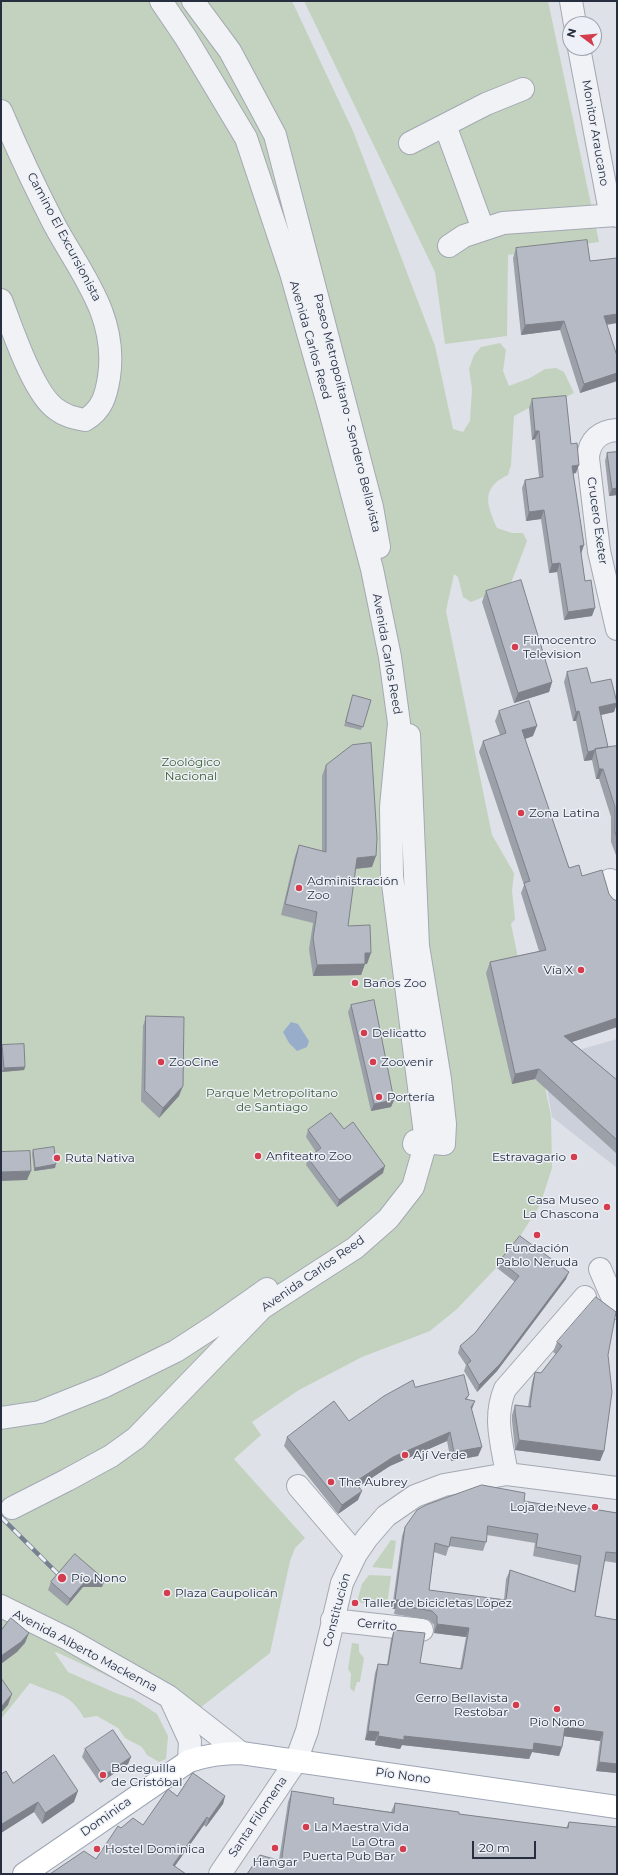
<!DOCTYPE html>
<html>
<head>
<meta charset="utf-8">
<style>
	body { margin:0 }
	#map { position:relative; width:618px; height:1875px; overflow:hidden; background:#dee1e8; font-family:Montserrat,sans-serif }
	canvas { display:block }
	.frame { position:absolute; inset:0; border:2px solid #262e3f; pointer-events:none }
	.north { position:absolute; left:562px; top:16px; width:40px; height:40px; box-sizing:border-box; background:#edf0f6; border:1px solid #9da2ad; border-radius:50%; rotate:286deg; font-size:11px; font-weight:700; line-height:16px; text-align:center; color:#262e3f }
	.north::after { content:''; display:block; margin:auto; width:14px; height:18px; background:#d33d4d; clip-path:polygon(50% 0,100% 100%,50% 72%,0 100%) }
	.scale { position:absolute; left:472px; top:1841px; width:64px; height:18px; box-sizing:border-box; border:2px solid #262e3f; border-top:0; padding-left:5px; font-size:12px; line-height:14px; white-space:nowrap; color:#262e3f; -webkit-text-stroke:3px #edf0f6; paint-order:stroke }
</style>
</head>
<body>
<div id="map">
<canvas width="618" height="1875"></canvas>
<div class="frame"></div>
<div class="north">N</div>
<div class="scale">20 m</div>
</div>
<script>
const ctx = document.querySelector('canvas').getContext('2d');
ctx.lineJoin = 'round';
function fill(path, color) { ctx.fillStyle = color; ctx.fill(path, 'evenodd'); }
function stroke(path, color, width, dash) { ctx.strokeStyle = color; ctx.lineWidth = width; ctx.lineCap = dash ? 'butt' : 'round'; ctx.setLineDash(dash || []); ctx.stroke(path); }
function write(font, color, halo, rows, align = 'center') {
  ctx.font = font + ' Montserrat,sans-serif'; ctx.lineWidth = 3; ctx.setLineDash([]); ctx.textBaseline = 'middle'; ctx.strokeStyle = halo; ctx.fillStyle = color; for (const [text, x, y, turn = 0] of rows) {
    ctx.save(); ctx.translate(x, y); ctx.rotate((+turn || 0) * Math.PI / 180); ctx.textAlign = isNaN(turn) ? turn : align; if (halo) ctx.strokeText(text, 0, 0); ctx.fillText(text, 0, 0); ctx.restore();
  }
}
const built = new Path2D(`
	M617 1039V1168L552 1117 543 1065 547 1059Z`);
const green = new Path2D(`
	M1 1H292L353 131 435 346 453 429 463 432 470 421 472 389 469 369 474 355 481 347 500 343 506 350 503 371 509 386 530 378 545 369 556 368 564 372 574 393 562 399 536 404 514 416 511 465 508 475C480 488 487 505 497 528L512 533H523L527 541 511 583 501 590 471 602 463 597 458 577 454 574 446 611 492 835 514 873 512 891 515 919 511 924 551 1116 552 1168 540 1205 517 1241 496 1268 457 1309 430 1331 362 1357 299 1390 252 1422 261 1435 234 1459 305 1538 295 1548 290 1561 270 1653 200 1708 164 1702 56 1652 55 1653 68 1672 118 1694 134 1699 157 1714 168 1736 166 1759 159 1762 147 1755 142 1747 125 1738 118 1728 97 1716 84 1718C69 1691 55 1695 30 1683L1 1719Z
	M304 1H548L599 242 508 255 507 336 445 344 435 272Z
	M391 1540 396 1541 392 1569 372 1567Z
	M369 1575 391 1576 387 1606 357 1602 362 1584Z
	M352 1643 359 1644V1652L364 1658 360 1682H357L354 1692 350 1688 351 1674 348 1669Z`);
const water = new Path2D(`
	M291 1022 298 1024 309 1041 307 1047 297 1051 289 1043 283 1032Z`);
const minor = new Path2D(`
	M193 1 230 51 275 135 372 507 379 547
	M571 1 575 24
	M579 48 609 206 617 216
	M1 111C17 149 35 187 54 224 81 274 118 316 109 377 106 396 102 410 85 420 74 418 65 416 56 409 33 393 12 328 1 300
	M445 125 483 229
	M410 143 486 104 523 89
	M449 246 464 236 503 223 616 215
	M617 430C600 431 589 440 588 458L599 551 617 629
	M409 735 418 946 440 1079 445 1124 444 1144 415 1141 414 1144
	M610 880 617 900
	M600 1269 617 1308
	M1 1418 40 1412 105 1386 176 1351 216 1325 267 1289
	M507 1474C502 1444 493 1418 505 1389L585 1297
	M298 1486 356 1554
	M12 1508 67 1480 111 1456 136 1438 262 1308 355 1248 388 1219 413 1187 426 1142 392 876 391 807 399 723 390 657 372 569 330 411 291 273 246 138 186 38 161 1
	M1 1606 68 1639 168 1696 241 1753
	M332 1620 422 1630
	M172 1702 190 1741 189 1761
	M220 1874 296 1761 307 1731 342 1583 356 1554 367 1538 386 1516 415 1496 444 1485 507 1474 617 1488`);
const major = new Path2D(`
	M24 1874 189 1761C207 1755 222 1753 241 1753L617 1807`);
const rail = new Path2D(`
	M1 1517 62 1578`);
const wall = new Path2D(`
	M516 248 590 261 617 258V323L607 325 617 356V381L580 393 560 330 521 335 513 258Z
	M532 399 571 444 576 473 573 474 581 554 585 581 592 616 564 620 557 572 549 573 541 519 526 521 522 488 525 480 539 477 535 439 532 440 529 408Z
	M617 452V497V495L609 496 605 461 607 453Z
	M486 591 552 682 549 692 514 703 482 602Z
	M567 672 591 683 617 703 614 712 601 715 608 747 617 746V858L611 842V817L599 779H596L592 760 584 761 576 721H573L564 682Z
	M352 699 371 700 361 730 344 726Z
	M499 711 533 736 525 739 569 868 582 876 609 894 613 899 617 901V1027L572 1042 617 1080V1154L535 1079 512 1084 486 973 490 962 539 951 521 893 524 885 479 752 483 741 500 735 495 721Z
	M326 765 372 867 355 869 348 926 367 964H365L361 975 313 976 309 949 313 923 281 915 295 856 299 845 322 851V776Z
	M351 1005 394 1100 391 1107 371 1111 348 1012Z
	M146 1016 179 1096 159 1118 141 1101 143 1026Z
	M2 1045 25 1067 24 1070 2 1072 1 1048Z
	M308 1130 383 1173 337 1207 306 1165 308 1158 316 1152 306 1137Z
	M33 1150 55 1168 34 1171 32 1154Z
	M500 1261 566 1279 497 1371 477 1392 464 1371 466 1365 458 1353 460 1346 475 1333 515 1282 497 1268Z
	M557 1342 608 1355 604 1451 600 1461 515 1450 512 1421V1415L515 1405 528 1407 532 1382 535 1372 541 1373 556 1354 553 1352Z
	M415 1387 469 1395 467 1399 472 1409 471 1410 482 1447 478 1456 451 1461 447 1441 390 1466 358 1486V1500L338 1514 284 1446 287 1437 349 1421Z
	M524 1501 580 1510 581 1507 617 1513V1563L604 1561 595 1616 617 1620V1773L596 1771 600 1741 564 1736 562 1747 559 1756 532 1752 529 1759 402 1745 400 1749 375 1745V1741L365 1740 375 1673 378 1664 387 1665 391 1639 394 1630 420 1663 460 1669 466 1637 434 1633V1625L429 1620 394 1614 395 1609H392L402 1536 405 1527ZM487 1535 535 1543 533 1556 578 1565 574 1592 510 1570 506 1579 504 1600 429 1590 434 1552 446 1556 449 1546 483 1551 486 1542Z
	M51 1582 102 1587H83L67 1606 48 1590Z
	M85 1749 131 1757 128 1764 100 1783 82 1757Z
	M1 1774 13 1783 74 1802 42 1824 34 1812 1 1833Z
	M292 1791 333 1804 391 1812 395 1803 459 1814 566 1828 569 1822 617 1827 247 1874 279 1860 288 1802Z
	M177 1796H225L223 1804 206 1827 204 1825 96 1859 121 1828 143 1825Z`);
const shadedWall = new Path2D(`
	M617 314V323L601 325 604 316Z
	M564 321 560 330 521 335 525 325Z
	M617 373V381L580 393 584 384Z
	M535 431H539L535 439 532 440Z
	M579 465 576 473 568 474 572 466Z
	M617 488V495L609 496 612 489Z
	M544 510 541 519 526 521 529 512Z
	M584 545 581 554 577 555 580 546Z
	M560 563 557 572 549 573 552 564Z
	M595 608 592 616 564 620 568 612Z
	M552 682 549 692 514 703 518 693Z
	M617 703 614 712 596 716 599 707Z
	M579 711 576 721H573L576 712Z
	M537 726 533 736 519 741 522 730Z
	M595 750 592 760 584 761 588 752Z
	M599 769H603L599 779H596Z
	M376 856 372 867 353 869 357 858Z
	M365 953H371L367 964H365L361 975 313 976 317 965Z
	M617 1018V1027L560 1046 564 1036Z
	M25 1067 24 1070 2 1072 4 1068Z
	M539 1069 535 1079 512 1084 515 1074Z
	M183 1086 179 1096 159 1118 163 1108Z
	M394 1100 391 1107 371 1111 374 1104Z
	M56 1164 55 1168 34 1171 35 1168Z
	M385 1166 383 1173 337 1207 339 1200Z
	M31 1171 27 1180 1 1181V1172Z
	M569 1272 566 1279 497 1371 477 1392 479 1385Z
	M475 1401 472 1409 467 1416 471 1407Z
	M450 1432 447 1441 390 1466 352 1491 355 1482 393 1457Z
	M519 1440 604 1451 600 1461 515 1450Z
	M482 1447 478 1456 451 1461 454 1452Z
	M362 1491 358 1500 338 1514 342 1505Z
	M86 1580H105L102 1587H83L67 1606 70 1599Z
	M395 1600H399L395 1609H392Z
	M437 1624 469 1628 466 1637 434 1633Z
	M29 1633 25 1643 17 1652 1 1664V1656Z
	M12 1694 8 1705 1 1713V1707Z
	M565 1727 603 1732 600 1741 562 1736Z
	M368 1731 379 1732 375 1741 365 1740Z
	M378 1736H404L534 1743 562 1747 559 1756 532 1752 529 1759 402 1745 400 1749 375 1745Z
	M131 1757 128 1764 100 1783 103 1776Z
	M599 1762 617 1764V1773L596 1771Z
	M78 1791 74 1802 42 1824 45 1813Z
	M225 1796 223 1804 206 1827 209 1819Z
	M38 1802 34 1812 1 1833V1827L2 1824Z
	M207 1817 204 1825 170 1873 173 1865Z`);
const building = new Path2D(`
	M587 240 590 261 617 258V314L604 316 617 356V373L584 384 564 321 525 325 516 248Z
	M566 396 571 444 577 443 579 465 572 466 584 545 580 546 585 581 591 580 595 608 568 612 560 563 552 564 544 510 529 512 525 480 543 477 539 431H535L532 399Z
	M617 452V488L612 489 607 453Z
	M521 580 552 682 518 693 486 591Z
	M587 668 591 683 611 679 617 703 599 707 608 747 595 749V750L588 752 579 711 576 712 567 672Z
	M353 695 371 700 363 727 346 722Z
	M529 701 537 726 522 730 569 868 579 865 582 876 602 870 609 894 613 899 617 901V1018L564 1036 617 1080V1140L539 1069 515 1074 490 962 546 950 524 883 530 881 483 741 506 733 499 711Z
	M371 743 377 838 376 856 357 858 348 926 370 925 371 953H365V964L317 965 313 938 317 912 285 904 299 845 326 852V765L352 745Z
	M617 746V838L615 832V807L603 769H599L595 749Z
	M374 1000 394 1100 374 1104 351 1005Z
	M146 1016 184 1017 183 1086 163 1108 145 1091Z
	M24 1044 25 1067 4 1068 2 1045Z
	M331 1113 344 1129 353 1122 385 1166 339 1200 308 1158 321 1148 308 1130Z
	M54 1147 56 1164 35 1168 33 1150Z
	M30 1151 31 1171 1 1172V1152Z
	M520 1236 569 1272 500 1364 479 1385 467 1364 471 1361 460 1346 475 1333 519 1276 500 1261Z
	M596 1297 616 1312 608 1355 612 1392 604 1451 519 1440 515 1411V1405L531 1407 530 1405 535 1372 541 1373 562 1346 557 1342Z
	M464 1375 469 1395 465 1399 475 1401 471 1407 482 1447 454 1452 450 1432 393 1457 355 1482 362 1491 342 1505 287 1437 334 1401 349 1421 384 1396 413 1380 415 1387Z
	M482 1485 525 1493 524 1501 580 1511 581 1507 617 1513V1553L606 1552 595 1616 617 1620V1764L599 1762 603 1732 565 1727 562 1747 534 1743 533 1750 404 1736V1740L378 1736 379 1732 368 1731 378 1664 388 1665 394 1630 425 1633 420 1663 462 1669 469 1628 437 1624V1616L432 1611 398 1605 399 1600H395L405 1527 417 1510 426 1505ZM488 1526 538 1534 536 1547 581 1556 575 1592 510 1570 506 1600 429 1590 435 1543 449 1547 451 1537 486 1542Z
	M75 1554 105 1580H86L70 1599 51 1582Z
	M11 1618 29 1633 21 1642 1 1656V1631Z
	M1 1678 12 1694 1 1707Z
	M113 1730 131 1757 103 1776 85 1749Z
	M54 1755 78 1791 45 1813 38 1802 2 1824 1 1822V1774L6 1771 13 1783Z
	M193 1773 225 1796 209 1819 207 1817 173 1865 186 1874H50L84 1851 96 1859 118 1826 121 1828 133 1818 143 1825 168 1789 177 1796Z
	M292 1791 334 1798 333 1804 394 1813 395 1803 459 1812V1814L568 1828 569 1822 617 1827V1874H247L260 1855 281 1861Z`);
const markers = [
	[515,647,4,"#d33d4d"],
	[521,813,4,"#d33d4d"],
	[299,888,4,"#d33d4d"],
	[581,970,4,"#d33d4d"],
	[355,983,4,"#d33d4d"],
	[364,1033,4,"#d33d4d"],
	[161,1062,4,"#d33d4d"],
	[373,1062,4,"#d33d4d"],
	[379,1097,4,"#d33d4d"],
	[258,1156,4,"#d33d4d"],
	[574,1157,4,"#d33d4d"],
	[57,1158,4,"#d33d4d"],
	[607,1207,4,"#d33d4d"],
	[537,1235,4,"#d33d4d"],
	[405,1455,4,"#d33d4d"],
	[331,1482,4,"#d33d4d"],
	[595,1507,4,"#d33d4d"],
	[62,1578,5,"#d33d4d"],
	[167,1593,4,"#d33d4d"],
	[355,1603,4,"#d33d4d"],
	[516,1705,4,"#d33d4d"],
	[557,1709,4,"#d33d4d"],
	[103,1775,4,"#d33d4d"],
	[306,1827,4,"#d33d4d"],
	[275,1848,4,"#d33d4d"],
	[97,1849,4,"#d33d4d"],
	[403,1849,4,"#d33d4d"]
];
const streetNames = [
	["Monitor Araucano",595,133,80],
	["Camino El Excursionista",64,237,62],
	["Avenida Carlos Reed",310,340,74],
	["Paseo Metropolitano - Sendero Bellavista",347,413,76],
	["Crucero Exeter",597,521,82],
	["Avenida Carlos Reed",387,654,80],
	["Avenida Carlos Reed",313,1274,-35],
	["Constitución",337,1610,-75],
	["Cerrito",377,1625,6],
	["Avenida Alberto Mackenna",85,1651,28],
	["Pío Nono",403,1776,8],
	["Dominica",106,1817,-35],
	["Santa Filomena",258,1817,-56]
];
const poiNames = [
	["Filmocentro",523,640],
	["Television",523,654],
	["Zona Latina",529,813],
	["Administración",307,881],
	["Zoo",307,895],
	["Vía X",573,970,"right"],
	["Baños Zoo",363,983],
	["Delicatto",372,1033],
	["ZooCine",169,1062],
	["Zoovenir",381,1062],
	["Portería",387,1097],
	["Anfiteatro Zoo",266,1156],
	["Estravagario",566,1157,"right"],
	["Ruta Nativa",65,1158],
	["Casa Museo",599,1200,"right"],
	["La Chascona",599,1214,"right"],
	["Fundación",537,1248,"center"],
	["Pablo Neruda",537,1262,"center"],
	["Ají Verde",413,1455],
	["The Aubrey",339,1482],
	["Loja de Neve",587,1507,"right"],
	["Pío Nono",71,1578],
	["Plaza Caupolicán",175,1593],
	["Taller de bicicletas López",363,1603],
	["Cerro Bellavista",508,1698,"right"],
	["Restobar",508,1712,"right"],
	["Pio Nono",557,1722,"center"],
	["Bodeguilla",111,1768],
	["de Cristóbal",111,1782],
	["La Maestra Vida",314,1827],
	["La Otra",395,1842,"right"],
	["Puerta Pub Bar",395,1856,"right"],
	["Hostel Dominica",105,1849],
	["Hangar",275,1862,"center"]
];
const parkNames = [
	["Zoológico",191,762],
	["Nacional",191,776],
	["Parque Metropolitano",272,1093],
	["de Santiago",272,1107]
];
fill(built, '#ccd0da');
fill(green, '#c3d2be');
fill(water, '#97adca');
stroke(minor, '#a3a8b2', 24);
stroke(major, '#9da5b4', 24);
stroke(minor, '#f1f2f6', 22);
stroke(major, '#fff', 22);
stroke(rail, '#778092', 4.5);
stroke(rail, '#edf0f6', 3, [9]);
fill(wall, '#9ca0a9');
fill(shadedWall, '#7f828a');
fill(building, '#b5bac5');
stroke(building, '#7f828a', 1);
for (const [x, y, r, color] of markers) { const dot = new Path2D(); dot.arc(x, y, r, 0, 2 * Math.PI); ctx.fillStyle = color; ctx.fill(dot); stroke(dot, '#edf0f6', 1.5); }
write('12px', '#262e3f', '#edf0f6', streetNames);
write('12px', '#262e3f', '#edf0f6', poiNames, 'left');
write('12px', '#395c33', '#edf0f6', parkNames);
</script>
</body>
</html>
